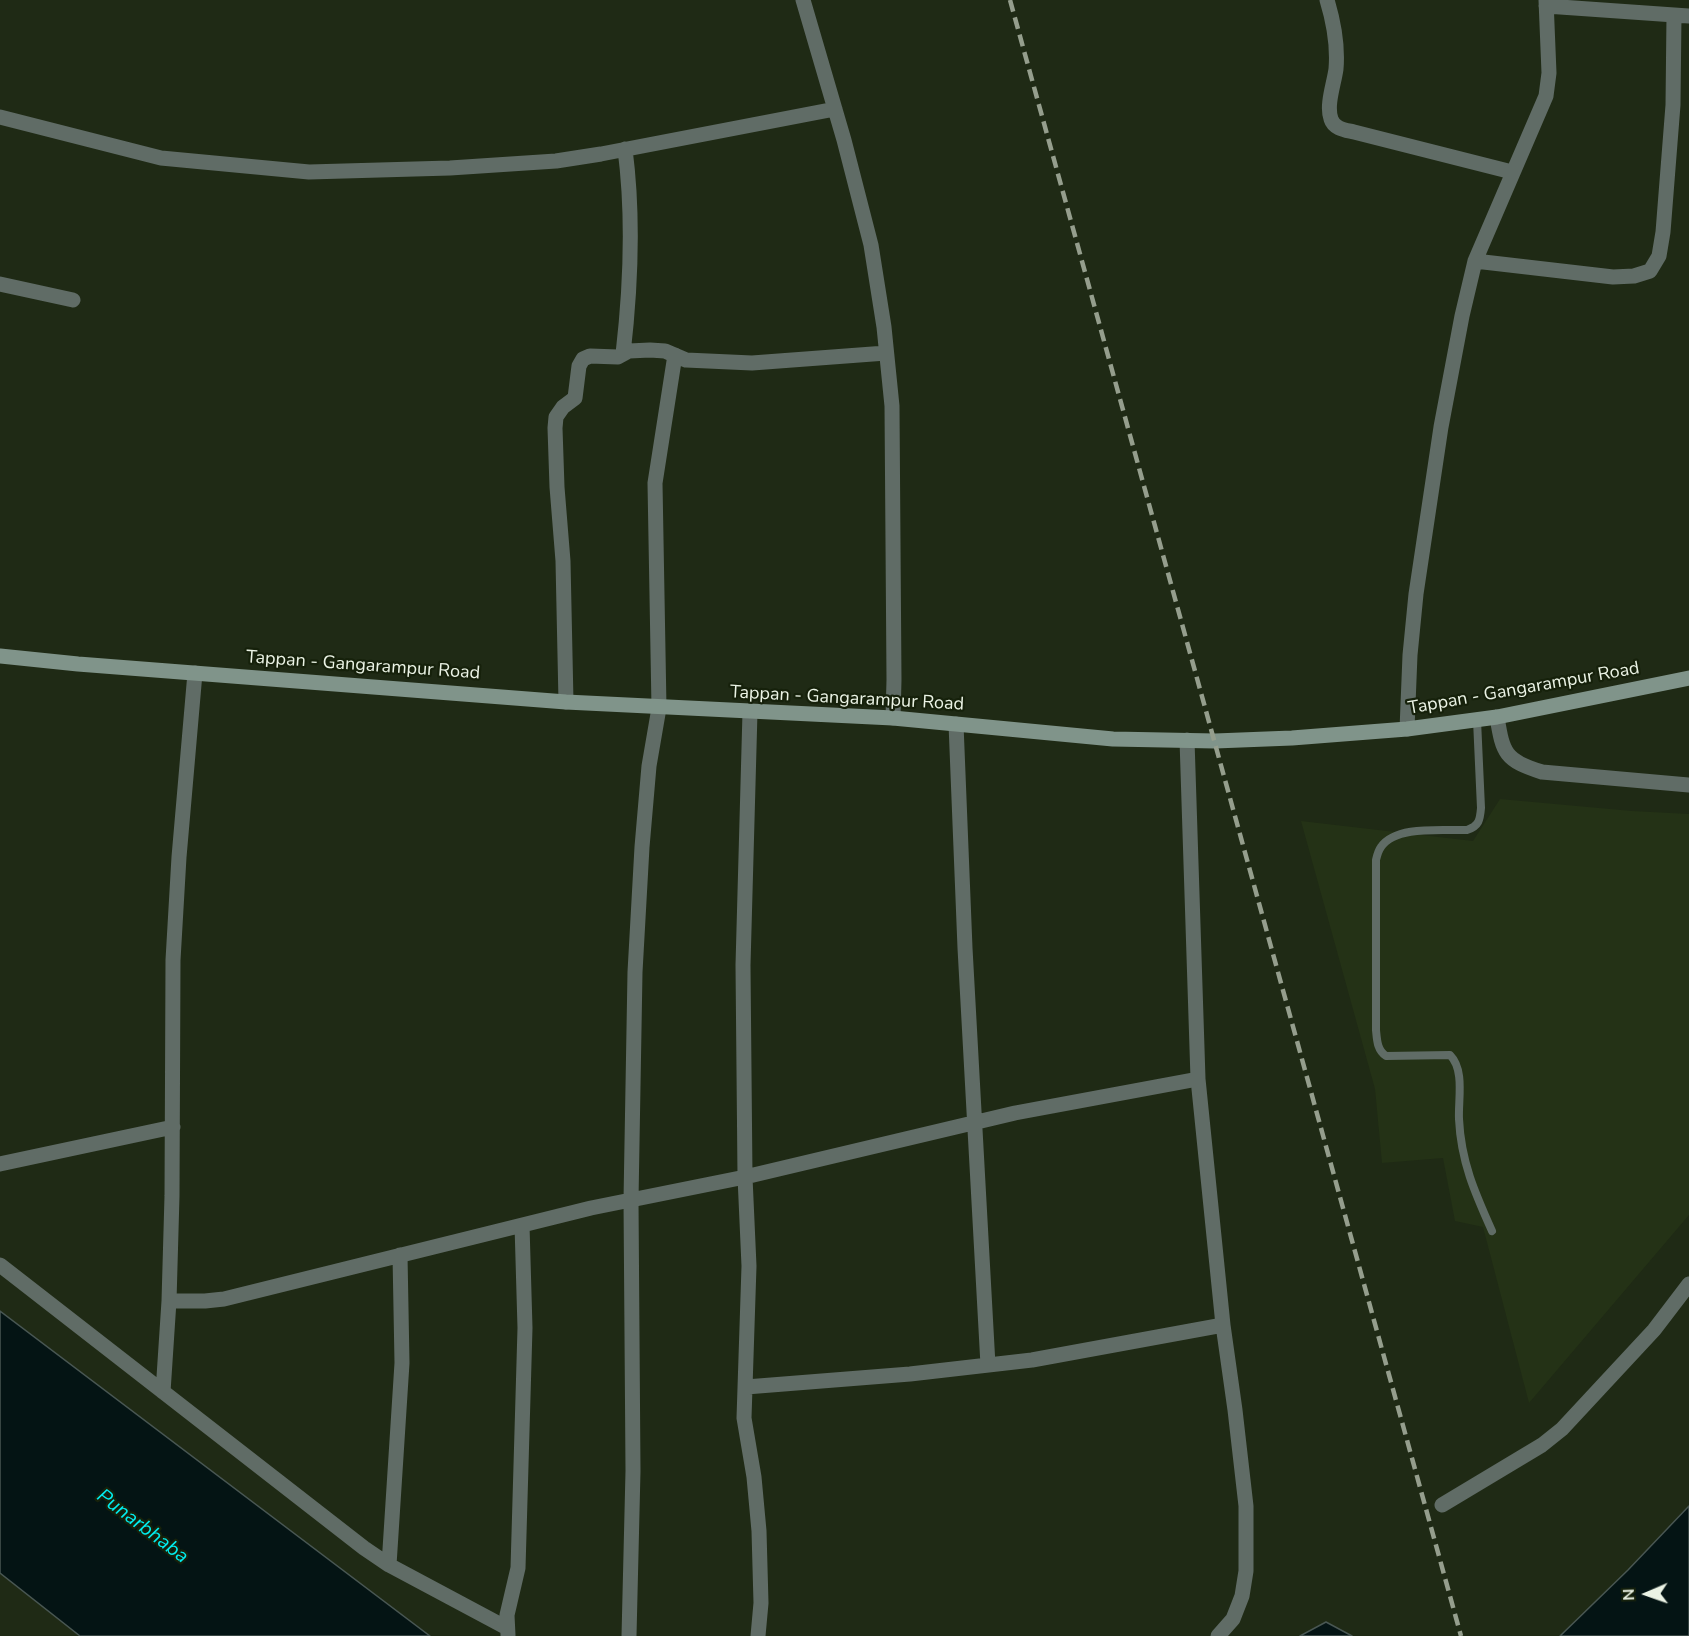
<!DOCTYPE html>
<html>
<head>
<meta charset="utf-8">
<style>
	body { margin:0 }
	#map { position:relative; width:1689px; height:1636px; overflow:hidden; background:#1f2a15; font-family:"Nunito Sans",sans-serif }
	canvas { display:block }
	.north { position:absolute; left:1617px; top:1564px; width:60px; height:60px; -webkit-text-stroke:4px #16210b; paint-order:stroke; rotate:268deg; font-size:16px; font-weight:700; line-height:24px; text-align:center; color:#ebf3e5 }
	.north::after { content:''; display:block; margin:auto; width:21px; height:27px; background:#ebf3e5; clip-path:polygon(50% 0,100% 100%,50% 72%,0 100%) }
</style>
</head>
<body>
<div id="map">
<canvas width="1689" height="1636"></canvas>
<div class="north">N</div>
</div>
<script>
const ctx = document.querySelector('canvas').getContext('2d');
ctx.lineJoin = 'round';
function fill(path, color) { ctx.fillStyle = color; ctx.fill(path, 'evenodd'); }
function stroke(path, color, width, dash) { ctx.strokeStyle = color; ctx.lineWidth = width; ctx.lineCap = dash ? 'butt' : 'round'; ctx.setLineDash(dash || []); ctx.stroke(path); }
function write(font, color, halo, rows, align = 'center') {
  ctx.font = font + ' "Nunito Sans",sans-serif'; ctx.lineWidth = 4.5; ctx.setLineDash([]); ctx.textBaseline = 'middle'; ctx.strokeStyle = halo; ctx.fillStyle = color; for (const [text, x, y, turn = 0] of rows) {
    ctx.save(); ctx.translate(x, y); ctx.rotate((+turn || 0) * Math.PI / 180); ctx.textAlign = isNaN(turn) ? turn : align; if (halo) ctx.strokeText(text, 0, 0); ctx.fillText(text, 0, 0); ctx.restore();
  }
}
const built = new Path2D(`
	M1500 799 1632 811 1689 814V1215L1529 1403 1483 1227 1455 1221 1443 1158 1382 1163 1375 1089 1301 821 1473 841Z`);
const water = new Path2D(`
	M0 1311 430 1636H80L0 1573Z
	M1689 1506V1636H1560L1628 1570Z
	M1326 1622 1352 1636H1300Z`);
const lane = new Path2D(`
	M1477 720 1481 808C1480 820 1479 826 1467 830 1442 831 1396 825 1381 847 1378 851 1377 856 1376 860V1030C1377 1040 1377 1050 1386 1056L1450 1055C1465 1070 1458 1100 1459 1119 1461 1162 1475 1193 1492 1231`);
const street = new Path2D(`
	M803 0 844 140 871 245 884 327 892 406 894 680 893 718
	M1327 0C1334 23 1338 45 1336 69 1334 84 1326 105 1331 119 1334 129 1346 130 1354 132L1512 172
	M1546 6 1689 16
	M0 117 161 158 309 172 450 168 556 161 601 154 835 109
	M1475 261 1613 277 1634 276 1650 271 1659 256 1663 232 1673 105 1674 15
	M0 284 73 300
	M623 354C631 285 634 218 625 149
	M566 702 563 561 557 487 555 428 556 417 563 407 575 398 579 366 583 359 590 356 618 357 629 351 650 350 665 351 686 360 752 363 886 353
	M750 712 743 965 745 1177 749 1266 744 1418 754 1477 759 1531 761 1603 758 1636
	M1497 717C1503 754 1505 760 1542 772L1689 785
	M956 724 965 948 988 1365
	M1407 729 1410 655 1416 594 1441 427 1462 316 1475 261 1546 96 1549 73 1546 0
	M1187 740 1198 1079 1223 1325 1235 1410 1246 1506V1571L1242 1596 1233 1619 1218 1636
	M0 1164 173 1127
	M0 1265 364 1548 389 1565 507 1628
	M169 1301H205L224 1299 591 1208 745 1177 1015 1113 1198 1079
	M746 1387 910 1374 1032 1360 1223 1325
	M163 1392 169 1301 172 1196 173 960 179 857 195 673
	M1442 1505 1542 1445 1562 1429 1654 1330 1689 1284
	M389 1565 402 1363 400 1255
	M508 1635 507 1615 518 1568 519 1534 525 1328 522 1225
	M629 1636 633 1471 631 1200 635 972 642 847 649 766 659 708 655 483 675 355`);
const secondary = new Path2D(`
	M0 656 78 664 566 702 893 718 1113 739 1215 741 1292 738 1407 729 1497 717 1689 678`);
const rail = new Path2D(`
	M1010 0 1461 1636`);
const streetNames = [
	["Tappan - Gangarampur Road",363,666,4],
	["Tappan - Gangarampur Road",1524,689,-10],
	["Tappan - Gangarampur Road",847,699,3]
];
const waterNames = [
	["Punarbhaba",142,1527,37]
];
fill(built, '#243216');
fill(water, '#041414');
stroke(water, '#495753', 1.5);
stroke(lane, '#606c66', 8);
stroke(street, '#606c66', 15);
stroke(secondary, '#80948a', 15);
stroke(rail, '#959e8d', 4.5, [12, 6]);
write('18px', '#ebf3e5', '#16210b', streetNames);
write('italic 20px', '#02ecee', '#16210b', waterNames);
</script>
</body>
</html>
